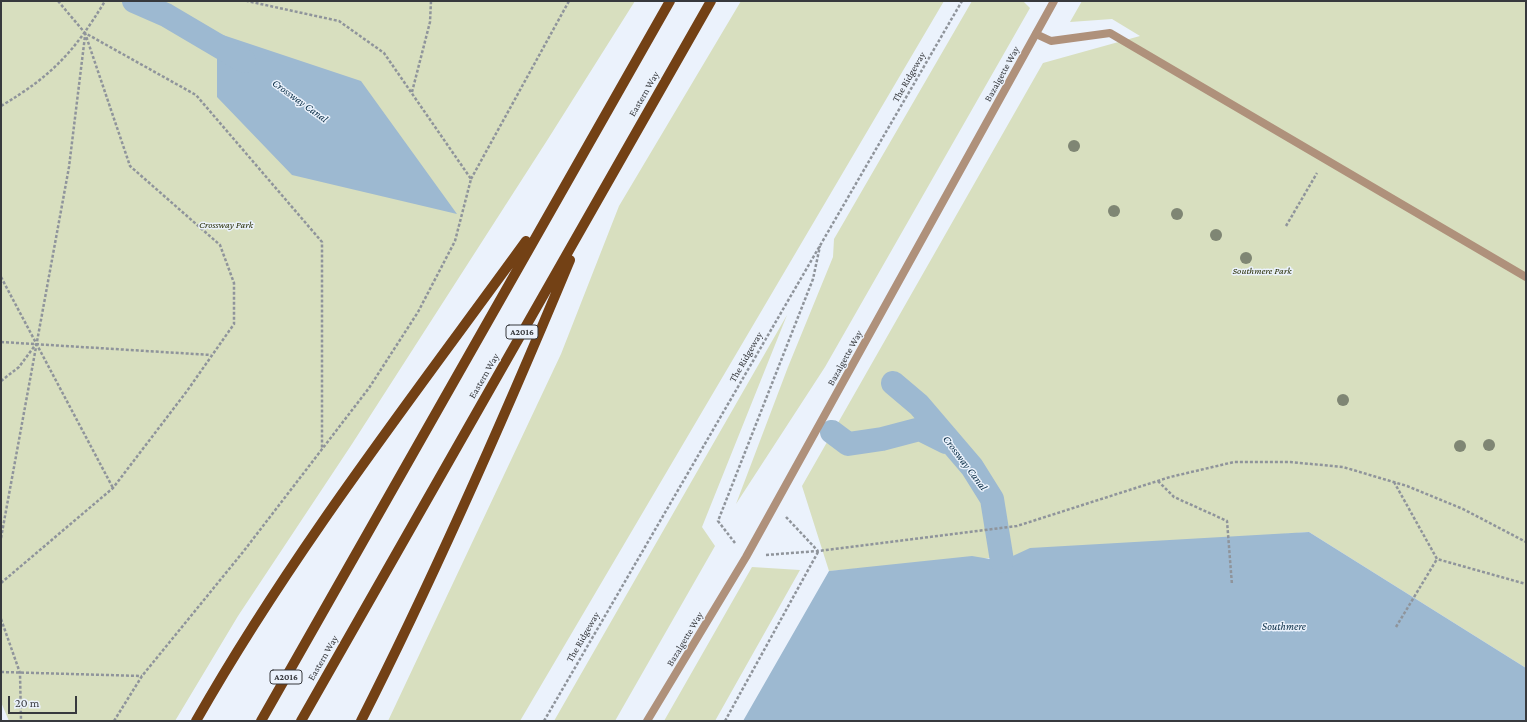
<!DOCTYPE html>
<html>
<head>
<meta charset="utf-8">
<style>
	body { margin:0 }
	#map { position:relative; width:1527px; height:722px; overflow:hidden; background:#ebf2fc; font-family:"Crimson Pro",serif }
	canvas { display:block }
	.frame { position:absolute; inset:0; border:2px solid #37393d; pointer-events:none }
	.scale { position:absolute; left:8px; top:696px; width:69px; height:18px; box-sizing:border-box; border:2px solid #37393d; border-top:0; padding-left:5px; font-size:12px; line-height:14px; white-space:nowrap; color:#37393d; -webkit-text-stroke:3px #ebf2fc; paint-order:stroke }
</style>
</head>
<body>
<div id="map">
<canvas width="1527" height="722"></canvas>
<div class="frame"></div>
<div class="scale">20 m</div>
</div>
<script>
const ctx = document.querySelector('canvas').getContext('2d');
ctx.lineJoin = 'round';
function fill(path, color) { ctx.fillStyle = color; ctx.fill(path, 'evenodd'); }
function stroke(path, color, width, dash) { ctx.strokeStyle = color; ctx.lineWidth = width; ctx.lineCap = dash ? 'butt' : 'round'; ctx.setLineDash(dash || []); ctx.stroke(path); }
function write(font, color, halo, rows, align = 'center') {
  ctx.font = font + ' "Crimson Pro",serif'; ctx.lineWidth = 3; ctx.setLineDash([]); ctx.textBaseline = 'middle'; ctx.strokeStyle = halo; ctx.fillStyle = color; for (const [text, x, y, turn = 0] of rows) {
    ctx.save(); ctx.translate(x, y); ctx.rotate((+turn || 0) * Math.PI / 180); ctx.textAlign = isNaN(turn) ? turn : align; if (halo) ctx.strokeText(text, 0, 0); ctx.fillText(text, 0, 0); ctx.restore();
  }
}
const green = new Path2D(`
	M1 1H635L548 139 352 444 238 616 175 721H9L1 702Z
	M741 1H944L520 721H388L561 354 619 206Z
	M972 1H1023L1030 8 825 367 736 504 788 367 833 257 834 239Z
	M1082 1H1526V668L1309 532 829 571 802 486 1043 63 1140 36 1112 19 1070 22Z
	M787 315 702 527 715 546 615 721H554Z
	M752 567 800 570 715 721H664Z`);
const water = new Path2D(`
	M217 33 361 81 457 214 292 175 217 97Z
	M1309 532 1526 668V721H743L829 571 972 556 1002 561 1030 548Z`);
const canal = new Path2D(`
	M134 1 166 15 244 61
	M893 383 919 405 972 467 992 499 1002 561
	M832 432 848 444 882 439 920 429 946 442`);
const path = new Path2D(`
	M58 1 85 33 196 95 322 242V448
	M412 92 430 22 431 1
	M1 106C53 75 74 52 105 1
	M471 179 569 1
	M1286 226 1317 173
	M1 277 113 488
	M1 342 211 355
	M1 381 19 367 36 344
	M1158 481 1174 497 1227 521 1232 585
	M1394 482 1437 559 1526 584
	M786 517 818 551
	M1 538 69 167 85 36
	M735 543 718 521 813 279 820 246
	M766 555 818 551 1017 526 1170 477 1234 462H1290L1343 467 1407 486 1463 509 1526 542
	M1 583 113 488 187 391 234 324V283L220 245 130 166 85 33
	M1 619 20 673 21 721
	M1396 627 1437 559
	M1 672 142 676
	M114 721 142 676 243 552 369 388 418 312 455 241 471 179 384 53 339 21 247 1
	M544 721 962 1
	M725 721 818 552`);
const lane = new Path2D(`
	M1036 34 1051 41 1110 33 1526 277`);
const street = new Path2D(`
	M647 721 746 557 1054 1`);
const primary = new Path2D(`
	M196 721C292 552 412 398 526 241
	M261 721 670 1
	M301 721 711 1
	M361 721C437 571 505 416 570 260`);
const trees = [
	[1074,146],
	[1114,211],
	[1177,214],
	[1216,235],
	[1246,258],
	[1343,400],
	[1489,445],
	[1460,446]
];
const shields = [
	[522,332,32],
	[286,677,32]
];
const shieldNames = [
	["A2016",522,332],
	["A2016",286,677]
];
const streetNames = [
	["Bazalgette Way",1002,74,-61],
	["The Ridgeway",909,77,-60],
	["Eastern Way",644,94,-60],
	["The Ridgeway",746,357,-60],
	["Bazalgette Way",845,358,-61],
	["Eastern Way",484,376,-60],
	["The Ridgeway",583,637,-60],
	["Bazalgette Way",685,639,-59],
	["Eastern Way",323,658,-60]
];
const parkNames = [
	["Crossway Park",226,225],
	["Southmere Park",1262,271]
];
const waterNames = [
	["Crossway Canal",300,101,36],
	["Crossway Canal",965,463,53],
	["Southmere",1284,627]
];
fill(green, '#d8dfbf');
fill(water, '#9db9d1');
stroke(canal, '#9db9d1', 24);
stroke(path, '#8f949b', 2.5, [3, 2]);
stroke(lane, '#af917b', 8);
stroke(street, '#af917b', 8);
stroke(primary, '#734115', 10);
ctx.fillStyle = '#7f8674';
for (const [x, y] of trees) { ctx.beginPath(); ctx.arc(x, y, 6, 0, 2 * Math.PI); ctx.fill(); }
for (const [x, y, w] of shields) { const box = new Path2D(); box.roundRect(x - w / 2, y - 7, w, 14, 3); ctx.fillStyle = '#ebf2fc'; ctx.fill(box); stroke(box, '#37393d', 1); }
write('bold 9px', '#37393d', null, shieldNames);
write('10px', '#37393d', '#ebf2fc', streetNames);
write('italic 10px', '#272d04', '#ebf2fc', parkNames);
write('italic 11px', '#092d46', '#ebf2fc', waterNames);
</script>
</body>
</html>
